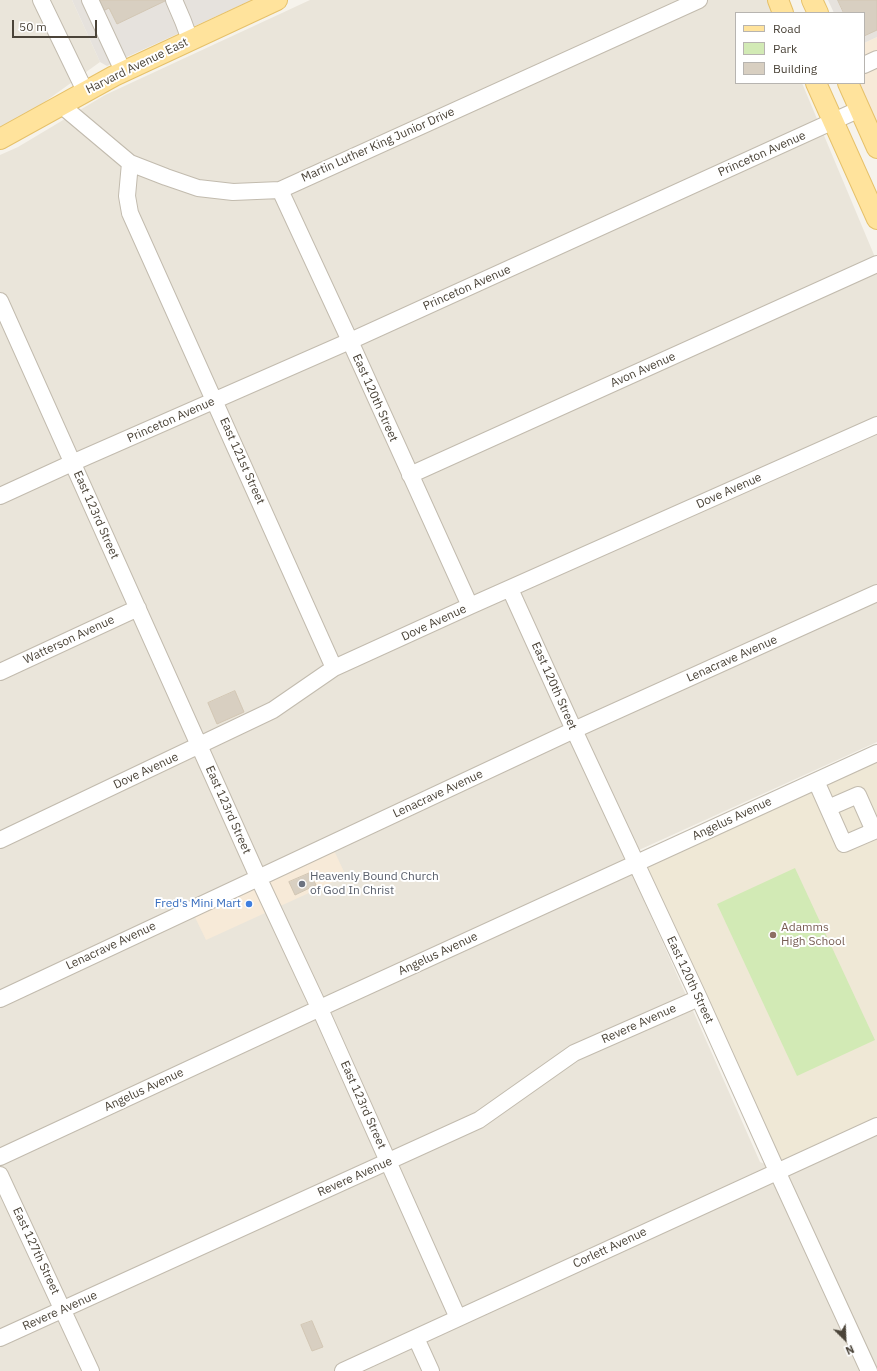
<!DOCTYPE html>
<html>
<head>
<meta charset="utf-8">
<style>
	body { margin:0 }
	#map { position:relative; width:877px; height:1371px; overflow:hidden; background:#f6f3ec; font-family:"IBM Plex Sans",sans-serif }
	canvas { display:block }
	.legend { position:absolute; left:735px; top:12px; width:130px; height:72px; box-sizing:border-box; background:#fff; border:1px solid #b7b4b0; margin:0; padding:5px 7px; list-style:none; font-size:12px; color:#4b4439 }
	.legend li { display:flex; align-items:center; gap:8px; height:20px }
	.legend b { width:20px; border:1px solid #b7b4b0 }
	.north { position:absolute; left:825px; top:1319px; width:40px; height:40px; -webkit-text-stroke:3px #fff; paint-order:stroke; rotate:156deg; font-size:11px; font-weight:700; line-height:16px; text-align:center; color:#4b4439 }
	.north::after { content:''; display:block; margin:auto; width:14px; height:18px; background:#4b4439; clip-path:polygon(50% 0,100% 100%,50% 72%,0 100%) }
	.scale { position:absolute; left:12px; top:20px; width:85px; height:18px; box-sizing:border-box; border:2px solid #4b4439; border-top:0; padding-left:5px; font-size:12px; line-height:14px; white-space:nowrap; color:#4b4439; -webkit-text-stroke:3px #fff; paint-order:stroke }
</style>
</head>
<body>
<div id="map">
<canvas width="877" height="1371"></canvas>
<ul class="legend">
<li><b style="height:5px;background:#ffe39c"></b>Road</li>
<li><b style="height:11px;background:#d2eab5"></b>Park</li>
<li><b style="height:11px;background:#d8cfc1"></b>Building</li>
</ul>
<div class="north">N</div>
<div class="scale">50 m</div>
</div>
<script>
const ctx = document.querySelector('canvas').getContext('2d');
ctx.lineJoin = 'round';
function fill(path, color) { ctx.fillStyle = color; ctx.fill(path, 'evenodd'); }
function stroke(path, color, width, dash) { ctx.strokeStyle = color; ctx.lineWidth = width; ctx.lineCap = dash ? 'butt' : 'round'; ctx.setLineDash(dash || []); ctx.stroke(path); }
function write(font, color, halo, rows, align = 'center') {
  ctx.font = font + ' "IBM Plex Sans",sans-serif'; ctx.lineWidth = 4; ctx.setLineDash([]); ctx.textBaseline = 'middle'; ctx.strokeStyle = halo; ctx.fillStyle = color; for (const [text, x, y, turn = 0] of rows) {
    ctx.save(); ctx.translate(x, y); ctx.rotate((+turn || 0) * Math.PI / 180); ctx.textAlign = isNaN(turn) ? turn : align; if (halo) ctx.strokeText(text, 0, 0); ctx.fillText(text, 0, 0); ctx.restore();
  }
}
const residential = new Path2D(`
	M0 0H72L100 62 14 124 0 130Z
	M310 0H767L773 13H736V83H802L877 262V742L639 850 631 871 760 1162 789 1174 877 1134V1371H0V155L18 147 105 95Z`);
const commercial = new Path2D(`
	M877 37V148L848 83H864V43Z
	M331 844 346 876 206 940 191 909Z`);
const industrial = new Path2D(`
	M72 0H252L107 66 100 62Z
	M828 0H877V37L864 43V13H834Z`);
const education = new Path2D(`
	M877 753V1126L777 1171 636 863Z`);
const green = new Path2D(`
	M795 868 875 1040 797 1076 717 904Z`);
const building = new Path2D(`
	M100 0H165V1L117 24 109 8 105 10Z
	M838 0H877V30L864 36V13H844Z
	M235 691 244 712 217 724 208 703Z
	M310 873 316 885 295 895 289 882Z
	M312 1321 323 1347 312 1351 301 1325Z`);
const minor = new Path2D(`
	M41 0 85 91
	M90 0 123 71
	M174 0 183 21 190 40
	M864 65 877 59
	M61 105 130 163 166 177 198 188 233 192 280 190 699 0
	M130 163 127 196 130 213 334 668
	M280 190 350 341 470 606
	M0 301 258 877 324 1018 458 1318
	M410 475 877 264
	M0 496 72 463 359 337 860 109
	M510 589 574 730 699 998 777 1171 869 1371
	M0 672 138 608
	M816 781 844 844 874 831 858 795 828 808
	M0 840 273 710 334 668 470 606 877 425
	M0 999 574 730 877 593
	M0 1157 331 1003 877 753
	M0 1175 91 1371
	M0 1338 479 1120 574 1053 699 998
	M416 1338 431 1371
	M343 1371 877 1126`);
const major = new Path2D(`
	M778 0 783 13
	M812 0 818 13
	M816 83 877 219
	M848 83 877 148
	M0 139 114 76 277 0`);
const markers = [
	[302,884,4,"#6b7280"],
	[249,904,4,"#3f7fe0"],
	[773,935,4,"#8d6e63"]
];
const streetNames = [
	["Harvard Avenue East",137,66,-26],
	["Martin Luther King Junior Drive",378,145,-24],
	["Princeton Avenue",762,154,-24],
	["Princeton Avenue",467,288,-24],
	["Avon Avenue",643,370,-24],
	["East 120th Street",375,398,66],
	["Princeton Avenue",171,420,-24],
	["East 121st Street",242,461,66],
	["Dove Avenue",729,491,-24],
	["East 123rd Street",96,515,66],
	["Dove Avenue",434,623,-25],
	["Watterson Avenue",69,640,-25],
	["Lenacrave Avenue",732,659,-24],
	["East 120th Street",554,686,66],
	["Dove Avenue",146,771,-25],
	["Lenacrave Avenue",438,794,-25],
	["East 123rd Street",228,810,66],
	["Angelus Avenue",732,819,-25],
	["Lenacrave Avenue",111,946,-25],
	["Angelus Avenue",438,954,-25],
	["East 120th Street",690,980,65],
	["Revere Avenue",639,1024,-24],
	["Angelus Avenue",144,1090,-25],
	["East 123rd Street",363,1105,66],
	["Revere Avenue",355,1177,-24],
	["Corlett Avenue",610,1248,-25],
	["East 127th Street",36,1251,65],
	["Revere Avenue",60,1311,-24]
];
const worshipNames = [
	["Heavenly Bound Church",310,877],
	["of God In Christ",310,891]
];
const shopNames = [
	["Fred's Mini Mart",241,904]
];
const educationNames = [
	["Adamms",781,928],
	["High School",781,942]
];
fill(residential, '#eae5da');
fill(commercial, '#f7ead8');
fill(industrial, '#e6e2dd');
fill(education, '#efe8d6');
fill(green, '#d2eab5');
fill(building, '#d8cfc1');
stroke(building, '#d3c7b4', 1);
stroke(minor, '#c2bbae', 18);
stroke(major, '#e6c16a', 22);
stroke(minor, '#fff', 16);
stroke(major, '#ffe39c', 20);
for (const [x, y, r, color] of markers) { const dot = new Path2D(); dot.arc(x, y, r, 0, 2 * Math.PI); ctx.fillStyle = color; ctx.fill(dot); stroke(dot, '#fff', 1.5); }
write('12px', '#4b4439', '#fff', streetNames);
write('12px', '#5b616d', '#fff', worshipNames, 'left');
write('12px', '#366cbe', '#fff', shopNames, 'right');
write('12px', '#785e54', '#fff', educationNames, 'left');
</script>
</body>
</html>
